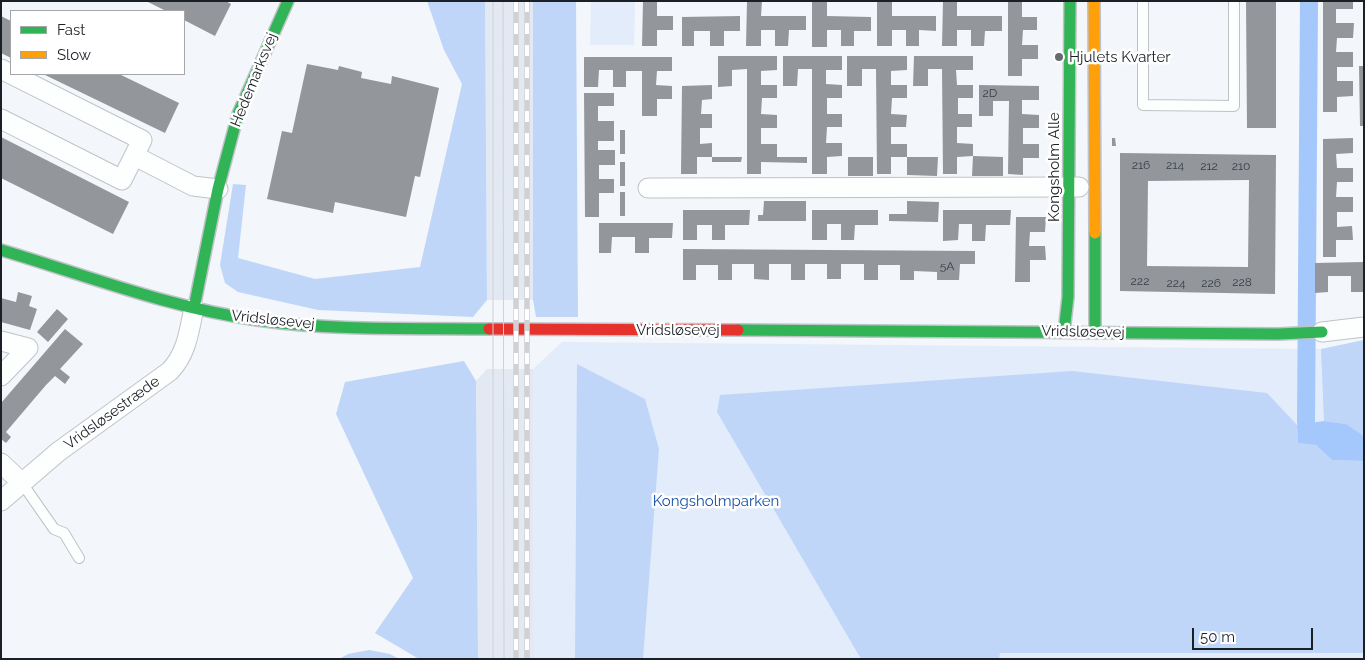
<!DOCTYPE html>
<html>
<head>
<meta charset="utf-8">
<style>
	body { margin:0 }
	#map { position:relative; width:1365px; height:660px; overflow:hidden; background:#f3f6fa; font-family:Raleway,sans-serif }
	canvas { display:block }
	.frame { position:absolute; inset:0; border:2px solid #1b2027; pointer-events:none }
	.legend { position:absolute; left:10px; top:10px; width:175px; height:65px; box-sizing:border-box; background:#fff; border:1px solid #a4a6a9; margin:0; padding:6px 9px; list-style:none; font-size:15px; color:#1b2027 }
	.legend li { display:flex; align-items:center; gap:10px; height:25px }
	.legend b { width:25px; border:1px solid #a4a6a9 }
	.scale { position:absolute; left:1192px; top:628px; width:121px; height:22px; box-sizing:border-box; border:2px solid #1b2027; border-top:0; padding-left:6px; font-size:15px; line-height:18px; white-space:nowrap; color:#1b2027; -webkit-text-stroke:4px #fff; paint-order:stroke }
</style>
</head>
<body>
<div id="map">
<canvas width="1365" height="660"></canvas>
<div class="frame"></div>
<ul class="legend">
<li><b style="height:6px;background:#30b455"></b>Fast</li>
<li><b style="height:6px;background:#ff9f0a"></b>Slow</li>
</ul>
<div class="scale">50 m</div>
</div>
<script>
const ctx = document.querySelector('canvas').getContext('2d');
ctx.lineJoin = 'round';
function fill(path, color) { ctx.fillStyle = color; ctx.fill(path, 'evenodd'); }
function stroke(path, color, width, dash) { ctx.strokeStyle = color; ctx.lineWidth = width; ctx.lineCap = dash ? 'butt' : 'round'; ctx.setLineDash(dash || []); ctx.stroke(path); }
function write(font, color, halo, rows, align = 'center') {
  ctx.font = font + ' Raleway,sans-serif'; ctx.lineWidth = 5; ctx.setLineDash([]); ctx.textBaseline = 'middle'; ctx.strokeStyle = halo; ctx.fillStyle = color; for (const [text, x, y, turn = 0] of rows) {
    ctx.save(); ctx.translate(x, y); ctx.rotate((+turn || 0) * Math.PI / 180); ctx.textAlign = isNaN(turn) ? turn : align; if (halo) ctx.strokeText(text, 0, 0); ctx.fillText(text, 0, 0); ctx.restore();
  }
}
const built = new Path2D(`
	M485 1H533V300H487Z
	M487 369H533L534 659H478L476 381Z`);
const green = new Path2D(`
	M591 1H635L634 45H590Z
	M1364 340V659H534L533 369 562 342 1321 349Z`);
const forest = new Path2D(`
	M427 1H485L487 300 473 317 318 310 238 292 225 283 220 265 233 184 246 185 238 258 315 279 420 267 462 84 444 50Z
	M533 1H576L578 317H536L533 300Z
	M1364 340V436L1346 424 1324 421 1321 349Z
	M464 361 476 381 478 659H419L375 633 413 578 336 414 345 382Z
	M577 364 645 399 659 449 643 659H575Z
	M1072 371 1267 393 1297 425 1298 443 1316 445 1332 460 1364 461V653H1000L999 659H861L717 412 720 395Z
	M369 650 390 654 399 659H339L348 654Z`);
const water = new Path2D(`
	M1324 421 1346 424 1364 436V461L1332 460 1316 445 1298 443 1297 425Z`);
const canal = new Path2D(`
	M1306 422 1309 1`);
const building = new Path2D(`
	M146 1H226L231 4 215 36 184 20V11H166Z
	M643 1H657V16H673V30H657V46H642Z
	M747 1H762L761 16H806V30H789L788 46H775V30H761V46H746Z
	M812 1H827V16L871 17V31H854V46H841V30H827V47H812Z
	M877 1H892V16H936V31L919 30V46H906V30H892V46H877Z
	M943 1H957V16H1002V31H985L984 46H971V30H957V46H942Z
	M1008 1H1022V17H1037V30H1023L1022 45H1038V59H1022V76H1008Z
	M1246 1H1276V128H1247Z
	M1323 1H1353V9H1336V23H1354L1353 38H1337L1336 52H1353V67H1337V81H1353V96L1337 97V112H1323Z
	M1 16 11 21V58L1 53Z
	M740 16V31H724V46H710V31H694V46H682V17Z
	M718 56H777V70L761 71V85H777V98H762L761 114 777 115V128H761V144H777V157H807V163L761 162V174H747V69L732 70V86L718 87Z
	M783 56H842V70H826V84L842 85V98H827V114H842V127H827L826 143H842V156L827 157V174H812V69H798L797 86H783Z
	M847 56H907V70L891 71V85H907V98H892L891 114 907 115 906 127H891V144H907V157H891V174H877L876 69H862V86H847Z
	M914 56H973V70H956L957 85H973V98H958V114H972V127H957V143L973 144V156L957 157V174H943L942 69H928V86H913Z
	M584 57H672V71H657L656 85 672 86V99H657V116H642V71H626V87H613V70H599L598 87H584Z
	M307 64 338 70 339 66 362 72 361 78 391 84 392 76 439 88 420 177 415 176 406 217 335 202 333 213 267 199 282 131 292 133Z
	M1359 66H1364V126H1360Z
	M43 74H119L179 103 165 133Z
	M712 85V99L702 100 701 114H712V128H700V144L712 143V157H742L741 162H712V157H697V174H681L682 86Z
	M979 85 1039 86V100H1022V114L1039 115V128H1023V144H1039V158H1023V175L1008 174 1009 101H993V116H979Z
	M584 93H614V106H598V121H614V141H598V150H615V165H599V179H614V193H599V217H585Z
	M620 130H625V154H620Z
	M1 137 129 202 113 234 1 178Z
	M1112 138H1115L1116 146H1112Z
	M1353 138V153L1336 154 1337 168H1353V182H1337L1336 197H1353V212H1337V227L1352 226 1353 240H1336V257H1323V139Z
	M1120 153 1276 155 1275 294 1120 291ZM1249 180 1248 267 1147 266 1148 181Z
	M973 156 1003 157V176H972Z
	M848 157H873V176H848Z
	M907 157H938L937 176 907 175Z
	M620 162H625V186H620Z
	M620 192H625V216H620Z
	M764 201H806V221H758V215H763Z
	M907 201 939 202 938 222 889 221V214H907Z
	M683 210H750L749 225H725V240H712V225H697V240H683Z
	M812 210H878V225H855L854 240H841V224H827V240H812Z
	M943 210H1011L1010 225H986L985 241H972V224H959L958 240 943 241Z
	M1016 217H1046L1045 232H1030L1029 246H1045L1046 260H1030V282H1015Z
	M599 223H673L672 238H649V253H635V237H612L611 253H599Z
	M683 249 975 251V264H960L959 280H937V272L914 271V280H900V265H878V280H864V264H841V279H827V264H805V280H791V264H769V280L754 279V264H732V280H718V265H696V280H683Z
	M1364 262 1363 292H1351V276H1328V292L1315 293V263Z
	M18 292 32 296 29 306 37 309 30 330 1 322V298L16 302Z
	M57 309 68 319 48 342 37 332Z
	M65 329 83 344 60 369 70 377 65 384 55 376 46 385 6 432 11 437 6 443 1 439V403Z`);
const lane = new Path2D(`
	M1143 1V105L1234 106V1
	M22 483 54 529 64 533 79 558`);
const street = new Path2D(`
	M1 69 142 140 122 180 1 119
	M135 156 193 186 218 189
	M648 188 1079 187
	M1322 332 1364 327
	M1 341 28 348 1 376
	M1 463 22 483
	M1 501 58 452 170 371C187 353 189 331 194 308`);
const fast = new Path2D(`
	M1095 233V332
	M1 250C85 275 170 308 257 320 334 331 412 328 489 329
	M194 308 218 189 238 114 288 1
	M738 330 1278 334 1322 332
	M1064 332 1068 297 1070 1`);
const slow = new Path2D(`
	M1094 1 1095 233`);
const jam = new Path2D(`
	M489 329 738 330`);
const tram = new Path2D(`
	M493 1V659
	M503 1 504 659`);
const rail = new Path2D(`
	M516 1V659
	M527 1V659`);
const markers = [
	[1059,57,5,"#676b71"]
];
const numberNames = [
	["2D",990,93],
	["216",1141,165],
	["214",1175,165],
	["212",1209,166],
	["210",1241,166],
	["5A",947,266],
	["222",1140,281],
	["228",1242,282],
	["224",1176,283],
	["226",1211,283]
];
const poiNames = [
	["Hjulets Kvarter",1069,57]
];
const streetNames = [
	["Hedemarksvej",254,80,-68],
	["Kongsholm Alle",1054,167,-90],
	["Vridsløsevej",273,320,6],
	["Vridsløsevej",678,330],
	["Vridsløsevej",1083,332,1],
	["Vridsløsestræde",112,413,-36]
];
const parkNames = [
	["Kongsholmparken",716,501]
];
fill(built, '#e2e9f3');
fill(green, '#e2ecfb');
fill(forest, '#bfd6f9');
fill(water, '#a4c7fc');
stroke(canal, '#a4c7fc', 18);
fill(building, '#93979c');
stroke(lane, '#bfc3c8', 12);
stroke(street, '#bfc3c8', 21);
stroke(fast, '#bfc3c8', 14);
stroke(slow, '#bfc3c8', 14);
stroke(jam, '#bfc3c8', 14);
stroke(lane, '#fdfefe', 10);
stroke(street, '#fdfefe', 19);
stroke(fast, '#30b455', 11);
stroke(slow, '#ff9f0a', 11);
stroke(jam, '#e5322d', 11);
stroke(tram, '#d1d1d3', 1);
stroke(rail, '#d1d1d3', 5.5);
stroke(rail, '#fff', 4, [11]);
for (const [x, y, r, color] of markers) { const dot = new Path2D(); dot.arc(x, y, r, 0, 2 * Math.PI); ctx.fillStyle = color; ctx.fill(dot); stroke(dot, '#fff', 2); }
write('12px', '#393e44', null, numberNames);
write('15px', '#1b2027', '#fff', poiNames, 'left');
write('15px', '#1b2027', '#fff', streetNames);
write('15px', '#1852a8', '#fff', parkNames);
</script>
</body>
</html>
